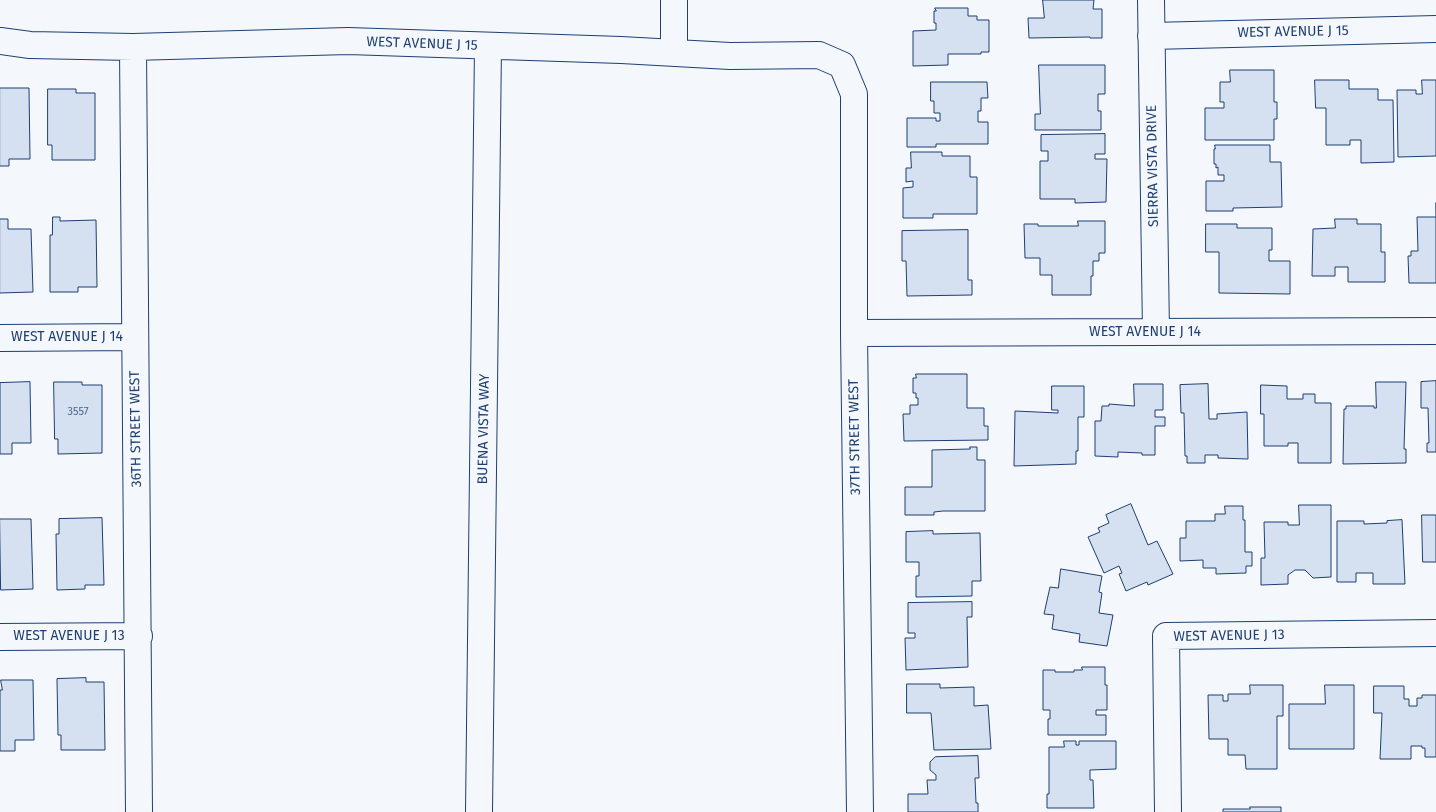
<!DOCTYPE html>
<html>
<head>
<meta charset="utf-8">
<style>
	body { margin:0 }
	canvas { display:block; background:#f4f7fb }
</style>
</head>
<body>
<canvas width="1436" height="812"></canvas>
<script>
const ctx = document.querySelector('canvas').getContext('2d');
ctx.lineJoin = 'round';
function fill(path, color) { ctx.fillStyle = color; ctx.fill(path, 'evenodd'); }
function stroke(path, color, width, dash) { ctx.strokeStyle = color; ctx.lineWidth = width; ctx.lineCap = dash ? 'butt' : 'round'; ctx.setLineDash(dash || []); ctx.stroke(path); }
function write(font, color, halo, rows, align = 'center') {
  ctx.font = font + ' "Fira Sans",sans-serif'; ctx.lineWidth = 4; ctx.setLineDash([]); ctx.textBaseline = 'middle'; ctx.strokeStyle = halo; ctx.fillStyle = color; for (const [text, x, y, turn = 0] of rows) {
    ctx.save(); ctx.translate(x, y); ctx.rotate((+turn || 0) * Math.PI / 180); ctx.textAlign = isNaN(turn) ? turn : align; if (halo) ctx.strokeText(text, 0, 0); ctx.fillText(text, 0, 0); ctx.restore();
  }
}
const building = new Path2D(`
	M1043 0H1094L1093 9H1102V38H1090V37L1029 38 1028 18H1044Z
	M935 8H968V16H977V20H989V52H981V54H948V65L913 66V31L936 30V23H934V11H936Z
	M1039 65H1105V94H1098V111H1101V130H1035V114H1040Z
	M1230 70H1274V102H1277V119H1274V140H1205V108H1224V102H1220V82H1230Z
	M1315 80H1349V89H1378V100H1393L1394 162 1361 163V140H1350V145H1326V108H1316Z
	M1422 80H1436V156L1398 157 1397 90H1416V94H1422Z
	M931 82H987L988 98H981V111H978V122H988V144H936V147H907V118H936V121H940V113H934V101H931Z
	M0 88H29L30 159H9V166H0Z
	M48 89H76V93H95V160H52V145H48Z
	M1105 134V154H1095V159H1107L1106 202 1075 203V199H1040V161H1048V151H1041V135Z
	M1215 145H1270V162H1281L1282 207 1233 208V211H1206V181H1224V175H1218V167L1216 168V164H1214V149H1215Z
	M911 152H942V156H970V177H977V214H933V218H903V188L913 187V181L906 182V168H911Z
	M1436 203V283H1409L1408 256H1411V251H1418L1417 217H1436Z
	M53 217H60V221L96 220 97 287H78V292H50V235H52Z
	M0 219H8V229H31L33 292 0 293Z
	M1335 219H1357V224H1381V252H1385V282H1348V267H1335V276H1312L1313 229 1335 228Z
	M1078 221H1105V253H1099V261H1093V276H1091V295H1052V275H1040V258H1025L1024 224H1038V226H1078Z
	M1206 224H1237V228H1272V250H1269V261H1290V294L1219 293V252H1206Z
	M968 230V280H972V295L907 296 906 261H902V231Z
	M916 374H967V408H984V426H988V440L904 441 903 414H910V405H918V398H916V393H913V378H916Z
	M1436 381V452H1427V443H1429L1428 408H1421V382Z
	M30 382 31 443H12V454H0V383Z
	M54 382H82V385H102V453L58 454V439H55Z
	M1376 382H1406L1404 449H1406V463L1343 464 1344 409H1346V406H1374V408H1376Z
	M1134 384H1163V410H1155V417H1165V426H1155V455H1142V453L1118 452V457L1095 456V421H1101L1102 406H1109V404L1134 406Z
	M1208 384 1209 419H1217V414L1247 412 1248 459 1218 458V455H1205V463H1187V456H1185L1184 413H1181L1180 385Z
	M1261 385 1287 386V399H1303V394H1315V403H1331V463H1298V443H1288V446H1264V414H1261Z
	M1052 386H1084V417H1078V451H1076V464L1014 466 1015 411 1058 413V410H1052Z
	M970 447H977V460H985V511H943L934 512V515H905V487H932V450L970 449Z
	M1131 504 1148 545 1157 541 1173 574 1148 585 1147 582 1126 591 1119 574 1122 573 1119 566 1104 573 1088 537 1100 532 1098 528 1109 523 1106 515Z
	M1299 505H1331V577L1313 578 1305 570H1295L1288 575V584L1261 585V558H1265L1264 522H1288V525H1299Z
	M1225 506H1243V520H1245V552H1252V566H1246V573L1216 574V568H1203V560L1180 561V538H1186V521H1215V514H1225Z
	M1422 515H1436V562H1423Z
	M102 518 104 585H85V589L57 590 56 534H59V519Z
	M0 519H31L33 589 1 590Z
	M1402 520 1405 584H1373V573H1356V582H1337V521H1364V524L1387 523V521Z
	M933 531V534L980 533 981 581H972V596L916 597V576H919V562H906V532Z
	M1061 569 1102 576 1099 592 1102 593 1099 613 1113 615 1107 646 1079 642 1080 634 1052 629 1054 615 1044 614 1050 587 1058 588Z
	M972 602V617H967L968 667 906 670 905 638H915V633H908V603Z
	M1082 667H1105V685H1107V710H1096V715H1106V735H1048V719H1050V710H1043V670H1055V672H1074V670H1082Z
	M86 678V682H104L105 750H61V735H58L57 679Z
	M1 680H33L34 740H15V751H0V690H2Z
	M907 684H940V688L974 687V706L988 705 991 749 934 750 931 713H907Z
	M1250 685H1283V716H1277V769H1246L1245 755H1228V739H1209L1208 695H1223V701H1228V694H1250Z
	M1325 685H1354V749H1289V704H1325Z
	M1374 686H1404V699H1409V706H1417V698H1422V695H1436V757H1425V748H1422V746H1411V759H1380L1382 713H1374Z
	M1064 741H1076V745H1079V741H1116V769L1090 770V780H1093L1094 808H1047V794H1049V747H1064Z
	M978 756 979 778H975L976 803H978V812H908V794H928L927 780H936V775L930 770V762L935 757Z
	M1250 807H1281V812H1223V809H1250Z`);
const minor = new Path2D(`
	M1151 0 1156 332
	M1151 36 1436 29
	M0 41 30 45 133 47 348 41 621 50 730 56 819 55 842 65 854 94V333L860 812
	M133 47 139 812
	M674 52V0
	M854 333 1436 331
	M0 338 134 337
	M0 637 139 636
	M479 812 488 46
	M1168 812 1166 636 1436 633`);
const numberNames = [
	["3557",78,412]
];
const streetNames = [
	["WEST AVENUE J 15",1293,32,-1],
	["WEST AVENUE J 15",422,44,2],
	["SIERRA VISTA DRIVE",1153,166,-91],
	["WEST AVENUE J 14",1145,332],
	["WEST AVENUE J 14",67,337],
	["36TH STREET WEST",136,429,-91],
	["BUENA VISTA WAY",484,429,-89],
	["37TH STREET WEST",855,437,-91],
	["WEST AVENUE J 13",69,636],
	["WEST AVENUE J 13",1229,636,-1]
];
fill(building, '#d5e0f0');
stroke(building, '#1d3f73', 1);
stroke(minor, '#1d3f73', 28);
stroke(minor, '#f4f7fb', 26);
write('11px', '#4b6792', null, numberNames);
write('14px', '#1d3f73', '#f4f7fb', streetNames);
</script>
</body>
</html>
